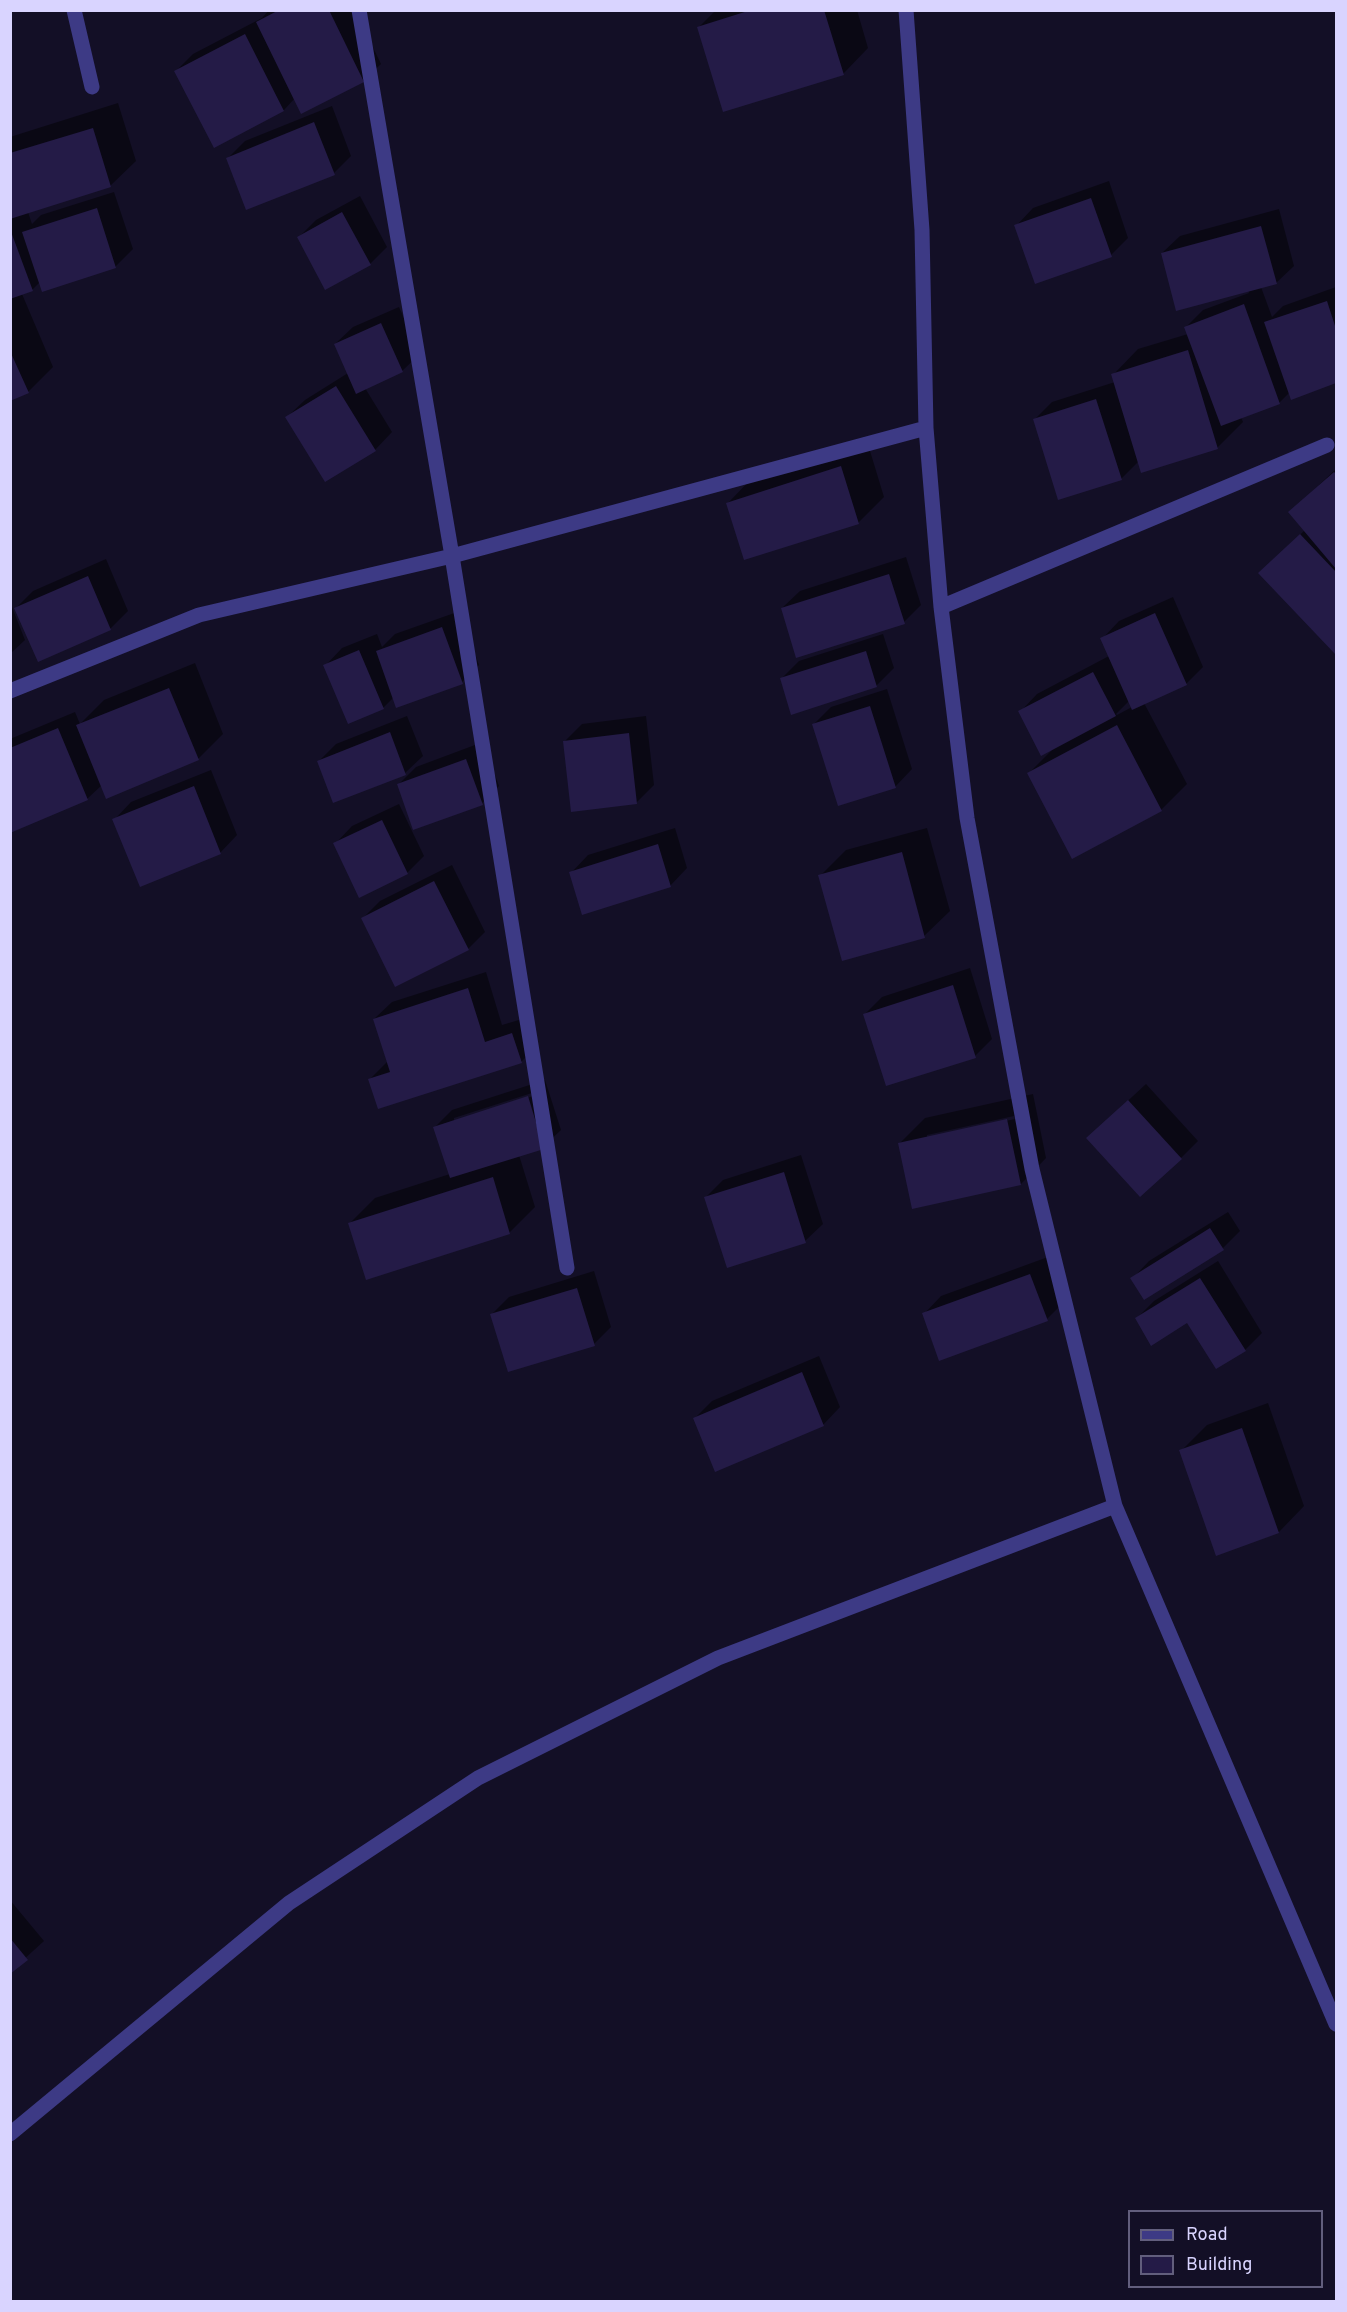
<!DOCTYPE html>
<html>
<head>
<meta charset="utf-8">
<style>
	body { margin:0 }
	#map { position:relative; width:1347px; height:2312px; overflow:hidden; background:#130f26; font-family:Overpass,sans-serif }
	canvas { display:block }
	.frame { position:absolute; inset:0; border:12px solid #d9d4ff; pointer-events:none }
	.legend { position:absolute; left:1128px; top:2210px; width:195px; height:78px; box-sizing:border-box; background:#130f26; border:2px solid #625e7d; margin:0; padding:8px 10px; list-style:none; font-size:18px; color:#d9d4ff }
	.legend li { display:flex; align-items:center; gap:12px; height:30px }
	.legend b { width:30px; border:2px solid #625e7d }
</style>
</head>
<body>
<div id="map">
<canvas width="1347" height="2312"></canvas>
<div class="frame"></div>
<ul class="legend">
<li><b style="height:8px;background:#3d3a85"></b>Road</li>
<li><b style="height:16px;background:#241b47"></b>Building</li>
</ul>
</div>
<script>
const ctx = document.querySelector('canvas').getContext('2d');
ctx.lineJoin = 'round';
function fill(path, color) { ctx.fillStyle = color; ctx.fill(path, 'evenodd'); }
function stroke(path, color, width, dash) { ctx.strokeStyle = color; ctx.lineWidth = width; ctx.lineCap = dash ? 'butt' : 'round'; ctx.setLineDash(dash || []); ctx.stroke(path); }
const shadow = new Path2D(`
	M269 10H355L381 64 363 81 295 98 284 110 214 146 176 71 193 54 262 18Z
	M716 10H857L868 48 843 74 699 27Z
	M118 103 136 161 110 186 28 212 32 224 41 215 114 192 133 249 115 267 40 282 32 290 22 294 53 367 28 392 10 400V137Z
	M332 106 351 156 334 173 228 158 245 141Z
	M1109 181 1128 238 1111 255 1016 226 1033 208Z
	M360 196 387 247 370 264 299 237 316 220Z
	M1279 209 1294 266 1276 283 1261 287 1272 317 1283 306 1336 287V382L1291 398 1290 392 1279 403 1241 417 1243 422 1217 448 1139 461 1121 479 1035 419 1052 402 1115 382 1113 375 1138 349 1188 334 1186 327 1203 310 1249 293 1248 290 1162 253 1180 236Z
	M399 307 420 354 402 371 365 388 392 432 375 450 287 417 305 400 348 373 335 344 353 327Z
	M867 441 884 497 858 523 728 503 753 477Z
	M1336 469V653L1260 573 1305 530 1290 512Z
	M906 557 921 605 904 622 782 608 800 591Z
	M106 559 128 611 111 628 38 660 16 608 33 591Z
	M1173 597 1203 667 1186 684 1144 703 1187 784 1161 810 1072 856 1029 773 1053 749 1020 712 1037 694 1109 656 1102 639 1119 621ZM1129 701 1132 707 1117 715 1116 714Z
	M10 602 25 640 10 654Z
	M460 611 479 665 462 682 394 697 383 708 325 666 342 648 377 634 382 647 395 634Z
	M883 634 894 668 876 686 781 679 799 661Z
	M195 663 223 734 198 759 102 785 87 799 10 831V739L75 712 80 724 104 700Z
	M887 689 912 769 895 787 814 724 831 707Z
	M407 716 423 756 405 773 319 761 336 744Z
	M646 716 654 785 636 803 565 741 582 724Z
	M483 742 499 786 482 803 398 785 416 767Z
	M211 770 237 835 220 853 114 820 131 802Z
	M399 804 424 856 407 873 335 844 352 826Z
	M675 828 687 868 670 886 571 873 588 855Z
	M927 828 950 911 924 936 820 876 846 850Z
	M452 865 485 932 468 949 362 919 380 901Z
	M970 968 992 1039 975 1056 865 1014 882 997Z
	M486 972 502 1025 529 1017 538 1045 521 1062 370 1079 387 1062 374 1019 392 1002Z
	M545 1080 561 1130 543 1147 519 1155 535 1207 509 1233 350 1223 375 1198 450 1174 435 1127 452 1110ZM535 1092 536 1095 454 1122V1118Z
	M1146 1084 1198 1141 1181 1158 1106 1121Z
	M1033 1094 1046 1158 1021 1184 913 1207 899 1144 925 1118ZM1014 1116 1015 1119 927 1138V1135Z
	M801 1155 823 1224 805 1241 706 1197 723 1180Z
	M1228 1212 1240 1231 1223 1248 1132 1279 1149 1261Z
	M1048 1257 1064 1302 1047 1319 924 1314 941 1296Z
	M1218 1261 1262 1333 1245 1350 1188 1321 1137 1318 1154 1301Z
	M594 1271 611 1327 594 1344 492 1314 509 1297Z
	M819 1356 840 1407 823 1425 695 1418 712 1401Z
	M1268 1403 1304 1506 1279 1532 1217 1554 1181 1451 1207 1425Z
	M10 1900 44 1941 10 1972Z`);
const building = new Path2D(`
	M279 10H329L364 82 301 114 256 22Z
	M751 10H824L844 75 723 112 697 27Z
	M245 34 284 111 214 148 174 71Z
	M314 122 335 175 246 210 226 158Z
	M93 128 111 187 10 219V153Z
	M1091 198 1112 257 1035 284 1014 225Z
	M97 208 116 268 42 292 22 232Z
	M342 212 371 265 325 290 297 237Z
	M1261 226 1277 284 1176 311 1161 253Z
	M10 229 33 291 10 299Z
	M1327 301 1336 329V383L1291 400 1264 322Z
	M1244 304 1280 404 1221 426 1184 327Z
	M381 323 403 372 356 394 334 344Z
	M1188 350 1218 449 1141 473 1111 374Z
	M10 351 29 393 10 401Z
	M336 386 376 451 325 482 285 417Z
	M1096 399 1122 480 1058 500 1033 419Z
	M841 466 859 524 744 560 726 503Z
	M1334 472 1336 474V569L1288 512Z
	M1300 534 1336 572V655L1258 573Z
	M889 574 905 624 796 658 781 608Z
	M88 576 111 630 38 662 14 608Z
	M1155 613 1187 685 1132 710 1100 638Z
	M442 627 463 684 396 708 376 651Z
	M359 650 384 709 348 724 323 665Z
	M866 651 877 687 791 715 780 678Z
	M1093 672 1116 716 1041 756 1018 711Z
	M169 688 199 760 106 799 76 725Z
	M870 706 896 788 838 806 812 724Z
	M1117 725 1162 811 1072 859 1027 773Z
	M58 728 88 800 10 833V748Z
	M390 732 406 775 333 803 317 761Z
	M629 733 637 804 571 812 563 741Z
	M466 759 483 805 413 830 397 784Z
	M194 786 221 854 140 887 112 819Z
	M382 820 408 874 359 898 333 843Z
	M658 844 671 887 582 915 569 872Z
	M902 852 925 938 842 961 818 875Z
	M434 881 469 950 395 987 361 918Z
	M953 985 976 1058 886 1086 863 1014Z
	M468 988 485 1042 512 1033 522 1063 378 1109 368 1079 390 1072 373 1019Z
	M528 1096 544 1149 450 1178 433 1127Z
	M1128 1100 1182 1159 1140 1197 1086 1138Z
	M1007 1119 1021 1185 912 1209 898 1143Z
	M784 1172 806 1243 727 1268 704 1197Z
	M493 1177 510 1234 366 1280 348 1223Z
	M1210 1228 1224 1250 1144 1300 1130 1278Z
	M1030 1274 1048 1321 939 1361 922 1313Z
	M1200 1278 1246 1351 1216 1369 1187 1323 1151 1346 1135 1318Z
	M577 1288 595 1346 508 1372 490 1314Z
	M802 1372 824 1426 715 1472 693 1418Z
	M1242 1428 1279 1533 1216 1556 1179 1450Z
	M10 1938 28 1960 10 1974Z`);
const street = new Path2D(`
	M74 10 92 87
	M359 10 452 556 567 1268
	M906 10 922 230 926 428 941 607 967 818 1032 1169 1115 1506 1336 2024
	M941 607 1327 445
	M10 691 199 615 452 556 926 428
	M10 2134 289 1903 478 1778 718 1658 1115 1506`);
fill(shadow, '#0007');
fill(building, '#241b47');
stroke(street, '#3d3a85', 15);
</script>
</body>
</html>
